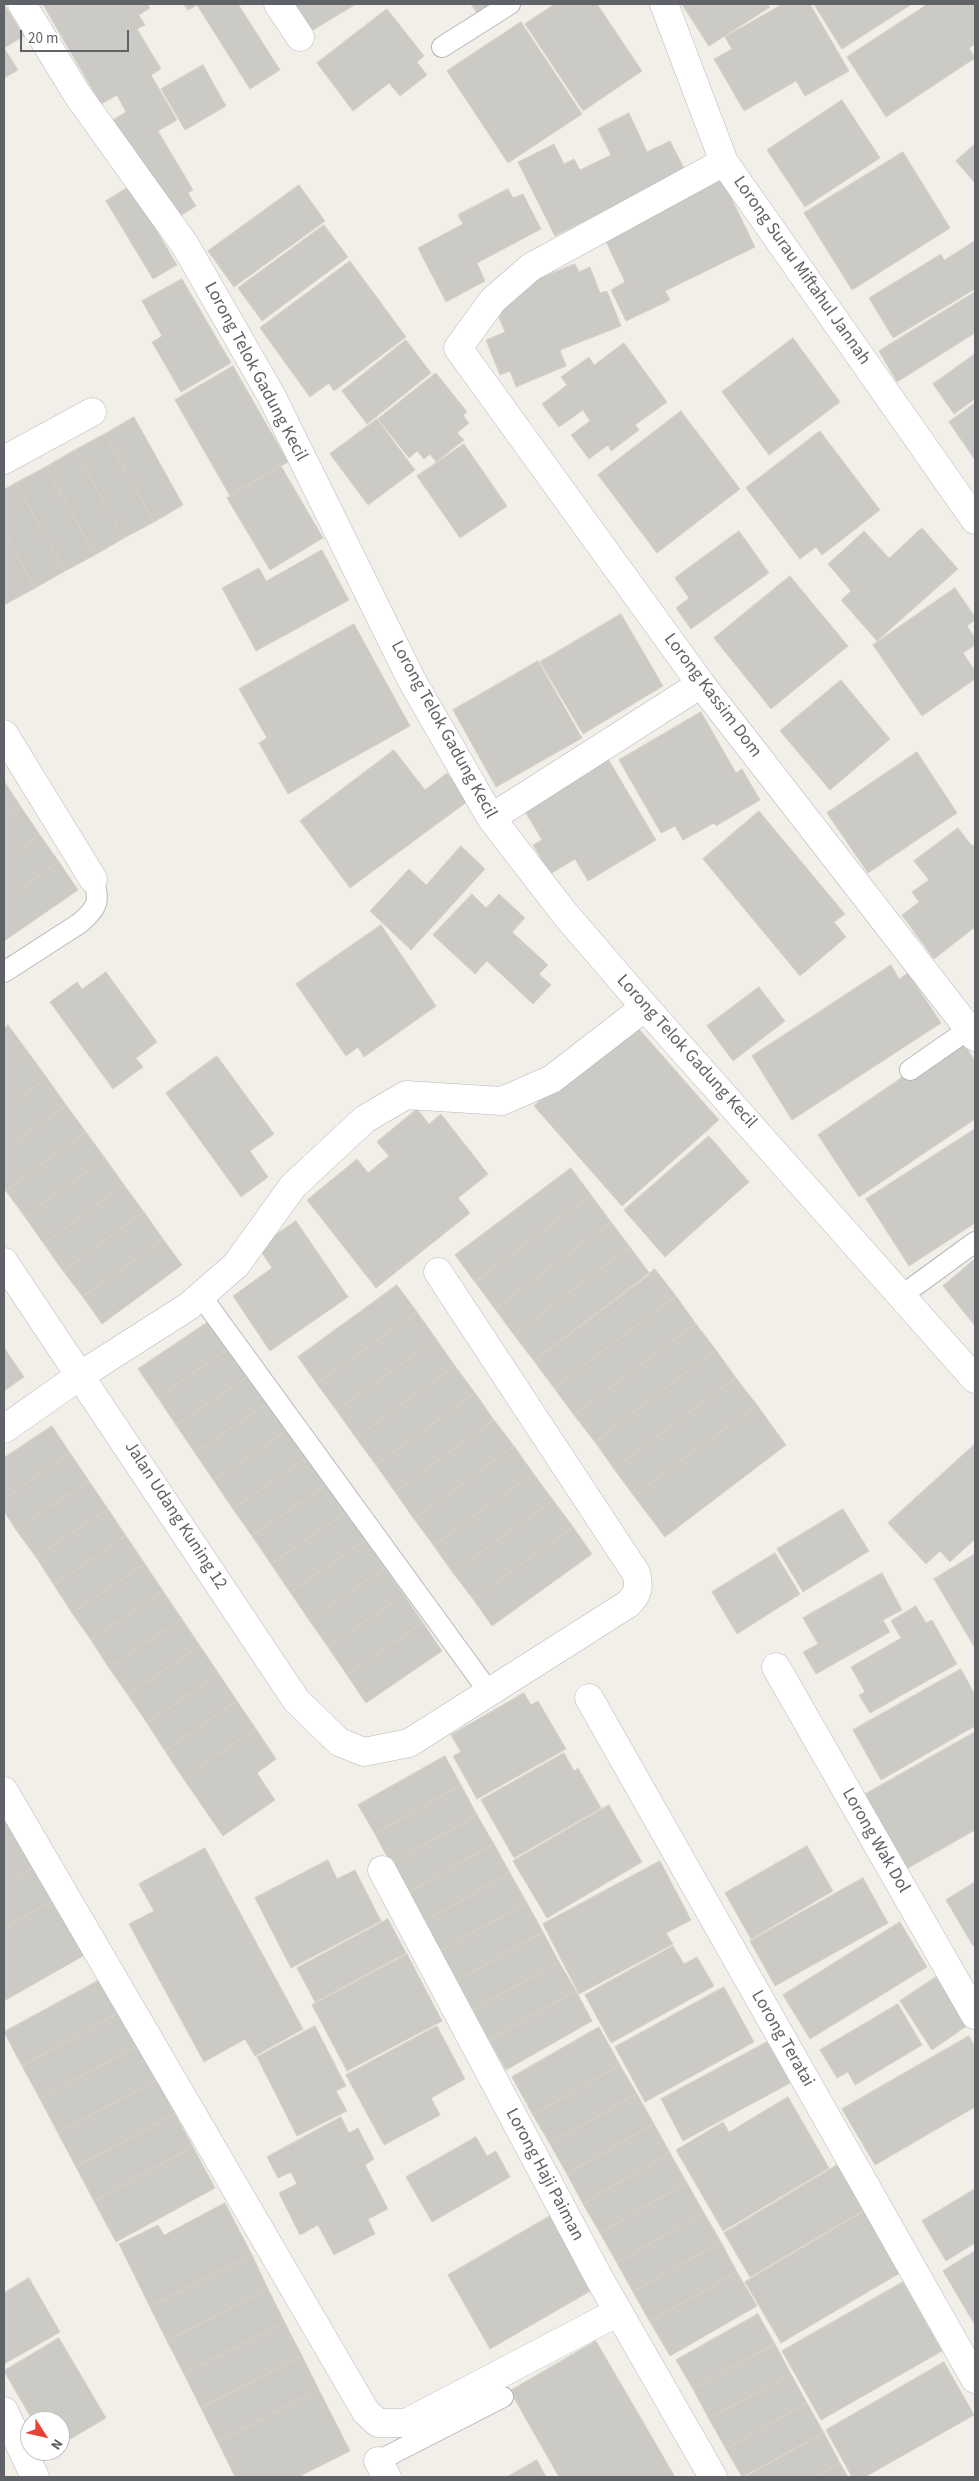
<!DOCTYPE html>
<html>
<head>
<meta charset="utf-8">
<style>
	body { margin:0 }
	#map { position:relative; width:979px; height:2481px; overflow:hidden; background:#f1efe8; font-family:"Source Sans 3",sans-serif }
	canvas { display:block }
	.frame { position:absolute; inset:0; border:5px solid #5f6368; pointer-events:none }
	.north { position:absolute; left:20px; top:2411px; width:50px; height:50px; box-sizing:border-box; background:#fff; border:1px solid #bfc1c3; border-radius:50%; rotate:125deg; font-size:14px; font-weight:700; line-height:20px; text-align:center; color:#5f6368 }
	.north::after { content:''; display:block; margin:auto; width:18px; height:22px; background:#ea4335; clip-path:polygon(50% 0,100% 100%,50% 72%,0 100%) }
	.scale { position:absolute; left:20px; top:30px; width:109px; height:22px; box-sizing:border-box; border:2px solid #5f6368; border-top:0; padding-left:6px; font-size:15px; line-height:18px; white-space:nowrap; color:#5f6368; -webkit-text-stroke:4px #fff; paint-order:stroke }
</style>
</head>
<body>
<div id="map">
<canvas width="979" height="2481"></canvas>
<div class="frame"></div>
<div class="north">N</div>
<div class="scale">20 m</div>
</div>
<script>
const ctx = document.querySelector('canvas').getContext('2d');
ctx.lineJoin = 'round';
function fill(path, color) { ctx.fillStyle = color; ctx.fill(path, 'evenodd'); }
function stroke(path, color, width, dash) { ctx.strokeStyle = color; ctx.lineWidth = width; ctx.lineCap = dash ? 'butt' : 'round'; ctx.setLineDash(dash || []); ctx.stroke(path); }
function write(font, color, halo, rows, align = 'center') {
  ctx.font = font + ' "Source Sans 3",sans-serif'; ctx.lineWidth = 4.5; ctx.setLineDash([]); ctx.textBaseline = 'middle'; ctx.strokeStyle = halo; ctx.fillStyle = color; for (const [text, x, y, turn = 0] of rows) {
    ctx.save(); ctx.translate(x, y); ctx.rotate((+turn || 0) * Math.PI / 180); ctx.textAlign = isNaN(turn) ? turn : align; if (halo) ctx.strokeText(text, 0, 0); ctx.fillText(text, 0, 0); ctx.restore();
  }
}
const building = new Path2D(`
	M4 4 24 36 4 48 18 70 4 78Z
	M43 4H148L150 8 139 15 145 25 137 29 161 69 151 75 177 120 158 131 193 190 188 193 196 206 172 221 113 120 126 112 117 95 101 104Z
	M184 4H238L280 70 250 89 197 5 188 10Z
	M290 4H356L308 33Z
	M471 4H493L478 14Z
	M555 4H597L642 71 583 111 525 24Z
	M682 4H767L770 7 709 46Z
	M783 4H810L849 71 805 96 796 81 744 111 714 59 732 49 725 37Z
	M814 4H912L842 49Z
	M928 4H975V44L969 48 975 58 886 117 847 57Z
	M387 9 424 56 417 62 427 75 400 96 389 83 353 111 317 63Z
	M521 22 582 114 508 163 447 71Z
	M203 65 226 106 185 130 161 89Z
	M842 100 880 158 805 207 767 150Z
	M629 113 647 152 670 141 685 170 555 236 518 162 554 144 564 164 574 159 580 170 611 155 598 129Z
	M975 144V181L974 182 956 161Z
	M903 152 950 228 852 290 804 213Z
	M721 177 755 247 665 291 670 300 626 321 611 290 625 282 603 235Z
	M299 185 325 221 234 287 208 251Z
	M130 186 177 265 153 279 106 201Z
	M508 189 513 198 523 194 541 229 477 263 485 281 446 302 418 248 463 224 458 215Z
	M324 225 348 257 262 321 238 288Z
	M975 241V289L893 338 869 298 941 254 944 260Z
	M350 261 406 337 334 391 329 383 310 397 260 328Z
	M575 264 579 272 590 267 600 293 607 291 621 326 560 350 566 366 516 387 510 371 500 375 486 340 505 332 491 298Z
	M182 279 231 363 181 392 152 342 162 336 142 301Z
	M975 292V333L897 382 879 351Z
	M793 338 840 402 769 455 722 392Z
	M406 340 431 373 367 424 342 391Z
	M624 343 667 402 635 425 639 430 611 451 608 445 589 459 571 435 590 421 583 410 559 427 542 404 567 385 561 377 589 357 594 365Z
	M975 354V399L954 414 933 384Z
	M233 366 288 462 230 496 175 400Z
	M436 373 467 412 463 415 469 423 457 433 464 440 436 462 430 454 424 459 417 451 409 458 378 419Z
	M975 403V460L949 422Z
	M681 411 740 489 657 553 598 475Z
	M134 417 183 505 154 522 105 434Z
	M377 419 415 470 368 505 330 454Z
	M820 431 880 510 822 555 816 547 800 559 746 488Z
	M105 434 154 522 124 538 75 450Z
	M464 444 507 506 460 538 417 476Z
	M75 450 124 538 95 555 46 467Z
	M281 466 323 538 270 570 227 498Z
	M46 467 95 555 65 571 16 483Z
	M16 483 65 571 35 588 4 531V490Z
	M922 528 958 569 877 641 841 600 851 591 828 564 864 531 889 558Z
	M4 531 35 588 6 604 4 600Z
	M739 531 769 573 691 629 676 608 689 598 675 578Z
	M322 550 349 600 256 651 222 588 259 568 266 581Z
	M790 576 848 646 771 709 714 638Z
	M955 588 975 617V620L967 626 975 638V645L963 653 975 671V679L922 716 873 645Z
	M621 614 663 686 583 734 540 662Z
	M354 624 410 726 288 794 259 743 267 738 239 689Z
	M538 661 582 738 496 787 453 710Z
	M841 680 890 739 830 790 780 731Z
	M701 712 736 773 742 769 760 800 716 826 714 823 683 840 675 826 661 833 619 760Z
	M394 750 425 790 447 773 468 801 350 888 300 821Z
	M917 752 957 813 868 873 827 813Z
	M607 757 656 840 588 881 575 859 550 874 533 845 542 840 523 808Z
	M4 781 21 807 4 819Z
	M21 807 40 835 4 860V819Z
	M759 811 845 914 834 922 846 937 800 976 703 859Z
	M958 828 972 846 975 844V927L934 959 902 915 919 902 912 892 929 880 914 861Z
	M40 835 59 862 4 900V860Z
	M461 846 485 869 411 950 370 911 409 869 426 885Z
	M59 862 78 890 4 941V900Z
	M472 894 486 908 499 894 525 918 512 932 548 965 539 974 551 985 533 1004 487 961 475 974 433 935Z
	M381 925 436 1006 364 1057 358 1047 346 1056 296 984Z
	M891 965 899 979 908 973 941 1023 792 1120 752 1056Z
	M106 972 157 1042 136 1058 143 1067 113 1089 50 1002 77 982 82 989Z
	M759 987 785 1021 733 1061 707 1026Z
	M631 1020 719 1120 622 1206 534 1106Z
	M8 1025 28 1052 4 1070V1029Z
	M960 1038 975 1061V1119L859 1197 818 1135Z
	M28 1052 47 1078 4 1110V1070Z
	M217 1056 274 1134 250 1151 268 1177 241 1197 166 1093Z
	M47 1078 66 1105 4 1151V1110Z
	M66 1105 86 1132 6 1191 4 1188V1151Z
	M417 1109 429 1124 441 1114 488 1174 458 1198 470 1213 376 1288 307 1200 357 1159 368 1173 389 1156 377 1142Z
	M975 1129V1223L909 1266 866 1199Z
	M86 1132 105 1158 25 1217 6 1191Z
	M709 1136 749 1182 665 1257 624 1210Z
	M105 1158 124 1185 44 1244 25 1217Z
	M571 1168 591 1195 475 1282 455 1255Z
	M124 1185 144 1212 63 1271 44 1244Z
	M591 1195 611 1222 495 1309 475 1282Z
	M144 1212 163 1239 83 1297 63 1271Z
	M296 1221 348 1297 270 1351 233 1296 272 1268 258 1247Z
	M611 1222 630 1247 514 1335 495 1309Z
	M163 1239 182 1265 102 1324 83 1297Z
	M630 1247 650 1274 534 1361 514 1335Z
	M975 1259V1326L943 1286Z
	M655 1269 676 1296 554 1388 534 1361Z
	M397 1285 417 1312 317 1384 298 1357Z
	M676 1296 696 1324 574 1415 554 1388Z
	M417 1312 436 1339 337 1411 317 1384Z
	M214 1318 233 1345 158 1398 138 1369Z
	M696 1324 716 1350 595 1442 574 1415Z
	M436 1339 455 1366 356 1438 337 1411Z
	M233 1345 253 1373 176 1425 158 1398Z
	M5 1349 24 1377 4 1391V1350Z
	M716 1350 736 1378 614 1469 595 1442Z
	M455 1366 475 1393 376 1465 356 1438Z
	M253 1373 271 1401 195 1453 176 1425Z
	M736 1378 757 1405 634 1496 614 1469Z
	M475 1393 494 1420 395 1492 376 1465Z
	M271 1401 290 1428 214 1481 195 1453Z
	M757 1405 786 1445 665 1537 634 1496Z
	M494 1420 514 1446 414 1519 395 1492Z
	M52 1426 70 1453 4 1499V1458Z
	M290 1428 309 1456 233 1509 214 1481Z
	M975 1444V1539L950 1562 940 1551 926 1564 888 1523Z
	M514 1446 533 1473 434 1546 414 1519Z
	M70 1453 89 1481 16 1530 4 1511V1499Z
	M309 1456 328 1484 252 1536 233 1509Z
	M533 1473 553 1500 453 1573 434 1546Z
	M89 1481 108 1509 36 1557 16 1530Z
	M328 1484 347 1512 271 1564 252 1536Z
	M553 1500 573 1527 473 1599 453 1573Z
	M108 1509 126 1536 54 1585 36 1557Z
	M843 1509 869 1551 803 1592 777 1549Z
	M347 1512 366 1540 290 1592 271 1564Z
	M573 1527 592 1554 492 1626 473 1599Z
	M126 1536 145 1564 72 1613 54 1585Z
	M366 1540 385 1568 309 1620 290 1592Z
	M775 1553 800 1594 737 1634 712 1592Z
	M975 1554V1648L934 1579Z
	M145 1564 163 1591 91 1640 72 1613Z
	M385 1568 404 1595 328 1647 309 1620Z
	M882 1573 902 1610 883 1620 890 1632 816 1674 803 1652 818 1644 803 1618Z
	M163 1591 182 1619 109 1668 91 1640Z
	M404 1595 423 1623 347 1675 328 1647Z
	M916 1606 926 1623 932 1620 957 1664 870 1713 859 1695 865 1692 851 1667 901 1638 891 1621Z
	M182 1619 200 1646 128 1695 109 1668Z
	M423 1623 442 1651 366 1703 347 1675Z
	M200 1646 219 1674 147 1723 128 1695Z
	M961 1669 975 1695V1726L881 1780 853 1730Z
	M219 1674 237 1701 165 1751 147 1723Z
	M524 1693 531 1705 538 1701 566 1749 477 1799 453 1756 461 1752 451 1735Z
	M237 1701 256 1729 183 1778 165 1751Z
	M256 1729 276 1759 257 1773 275 1800 223 1836 183 1778Z
	M975 1732V1830L903 1871 862 1796Z
	M564 1753 574 1771 578 1768 601 1808 514 1858 481 1800Z
	M445 1756 461 1785 375 1834 358 1805Z
	M461 1785 477 1815 391 1864 375 1834Z
	M4 1798 22 1831 4 1842Z
	M609 1805 642 1862 547 1918 513 1861Z
	M477 1815 494 1844 407 1893 391 1864Z
	M22 1831 40 1864 4 1885V1842Z
	M494 1844 510 1873 424 1922 407 1893Z
	M807 1846 833 1891 751 1939 725 1893Z
	M205 1848 303 2029 255 2056 245 2039 204 2062 129 1924 154 1911 139 1884Z
	M328 1860 337 1879 355 1870 381 1921 291 1968 255 1898Z
	M660 1861 691 1920 666 1933 673 1944 579 1994 543 1924Z
	M40 1864 59 1897 4 1929V1885Z
	M510 1873 527 1903 440 1951 424 1922Z
	M863 1878 888 1923 775 1986 750 1941Z
	M975 1882V1944L973 1946 946 1900Z
	M59 1897 90 1952 4 2001V1929Z
	M527 1903 543 1932 457 1981 440 1951Z
	M388 1919 406 1953 315 2002 297 1968Z
	M900 1922 927 1967 810 2039 783 1995Z
	M543 1932 559 1962 473 2010 457 1981Z
	M673 1946 684 1964 697 1957 714 1986 611 2043 585 1995Z
	M407 1954 442 2021 347 2071 312 2005Z
	M559 1962 576 1991 489 2040 473 2010Z
	M936 1977 968 2025 932 2050 900 2001Z
	M103 1978 121 2012 22 2066 4 2032Z
	M724 1987 754 2042 645 2102 615 2047Z
	M576 1991 592 2021 506 2070 489 2040Z
	M898 2004 922 2045 855 2085 848 2072 837 2078 820 2050Z
	M121 2012 139 2045 40 2099 22 2066Z
	M315 2026 346 2086 336 2091 347 2111 297 2136 257 2057Z
	M437 2026 465 2079 431 2098 440 2115 384 2145 346 2075Z
	M599 2027 620 2065 533 2115 512 2077Z
	M969 2036 975 2047V2107L875 2165 842 2109Z
	M769 2041 792 2082 683 2141 661 2099Z
	M139 2045 157 2080 58 2133 40 2099Z
	M620 2065 637 2094 550 2144 533 2115Z
	M157 2080 175 2114 76 2167 58 2133Z
	M637 2094 654 2124 567 2174 550 2144Z
	M788 2097 829 2168 723 2231 676 2150 723 2122 729 2132Z
	M175 2114 193 2147 94 2201 76 2167Z
	M341 2117 349 2133 358 2128 374 2159 365 2165 388 2209 368 2219 375 2234 334 2255 318 2225 300 2235 279 2193 297 2184 291 2172 278 2178 267 2157Z
	M654 2124 670 2153 583 2204 567 2174Z
	M476 2137 487 2156 496 2151 510 2177 432 2222 406 2177Z
	M193 2147 215 2188 116 2242 94 2201Z
	M670 2153 687 2183 600 2233 583 2204Z
	M837 2165 864 2210 750 2277 724 2233Z
	M687 2183 704 2213 617 2263 600 2233Z
	M975 2189V2243L946 2261 922 2221Z
	M225 2203 252 2255 150 2307 119 2244 158 2225 164 2235Z
	M864 2211 900 2273 781 2343 745 2282Z
	M704 2213 721 2242 633 2292 617 2263Z
	M550 2216 592 2290 490 2349 448 2275Z
	M721 2242 737 2272 650 2322 633 2292Z
	M975 2251V2325L943 2271Z
	M252 2255 268 2289 167 2341 150 2307Z
	M737 2272 757 2306 670 2356 650 2322Z
	M29 2278 60 2332 4 2364V2293Z
	M903 2282 942 2351 821 2420 782 2351Z
	M268 2289 285 2323 184 2374 167 2341Z
	M758 2314 775 2344 693 2389 676 2360Z
	M285 2323 302 2356 201 2408 184 2374Z
	M59 2338 106 2418 60 2445V2421H33L4 2371Z
	M596 2341 675 2477H559L510 2391Z
	M775 2344 791 2374 709 2419 693 2389Z
	M302 2356 319 2390 218 2442 201 2408Z
	M944 2362 974 2415 865 2477H852L826 2430Z
	M791 2374 807 2403 726 2449 709 2419Z
	M319 2390 350 2451 298 2477H235L218 2442Z
	M807 2403 824 2433 742 2477 726 2449Z
	M824 2433 840 2463 814 2477H745Z
	M537 2460 546 2477H507Z
	M840 2463 848 2477H814Z`);
const service = new Path2D(`
	M442 47 510 4
	M4 972 80 923C97 908 101 902 93 879
	M910 1070 969 1029
	M201 1296 489 1692
	M901 1296 975 1242
	M378 2461 503 2397`);
const minor = new Path2D(`
	M22 4 77 94 185 245 272 397 411 679 491 818 565 914 645 1007 975 1379
	M278 4 300 37
	M664 4 724 162 975 520
	M724 162 531 267 493 300 458 348 701 684 975 1037
	M4 460 92 412
	M4 734 93 879
	M491 818 701 684
	M4 1262 296 1700 339 1742 364 1752 409 1743 628 1604C638 1594 640 1587 636 1573L438 1272
	M4 1429 81 1375 189 1306 236 1265 293 1186 365 1119 406 1095 502 1101 552 1079 645 1007
	M776 1667 975 2015
	M589 1698 975 2379
	M4 1791 366 2412 378 2423H406L618 2312
	M382 1870 599 2278 713 2477
	M4 2411 35 2477
	M378 2461 387 2477`);
const streetNames = [
	["Lorong Surau Miftahul Jannah",801,271,55],
	["Lorong Telok Gadung Kecil",255,372,62],
	["Lorong Kassim Dom",712,696,53],
	["Lorong Telok Gadung Kecil",443,730,61],
	["Lorong Telok Gadung Kecil",686,1052,48],
	["Jalan Udang Kuning 12",175,1516,57],
	["Lorong Wak Dol",875,1841,60],
	["Lorong Teratai",782,2039,60],
	["Lorong Haji Paiman",544,2175,62]
];
fill(building, '#cccac5');
stroke(building, '#d6d1c6', 1);
stroke(service, '#b5b8bc', 22);
stroke(minor, '#b5b8bc', 29);
stroke(service, '#fff', 20);
stroke(minor, '#fff', 28);
write('18px', '#5f6368', '#fff', streetNames);
</script>
</body>
</html>
